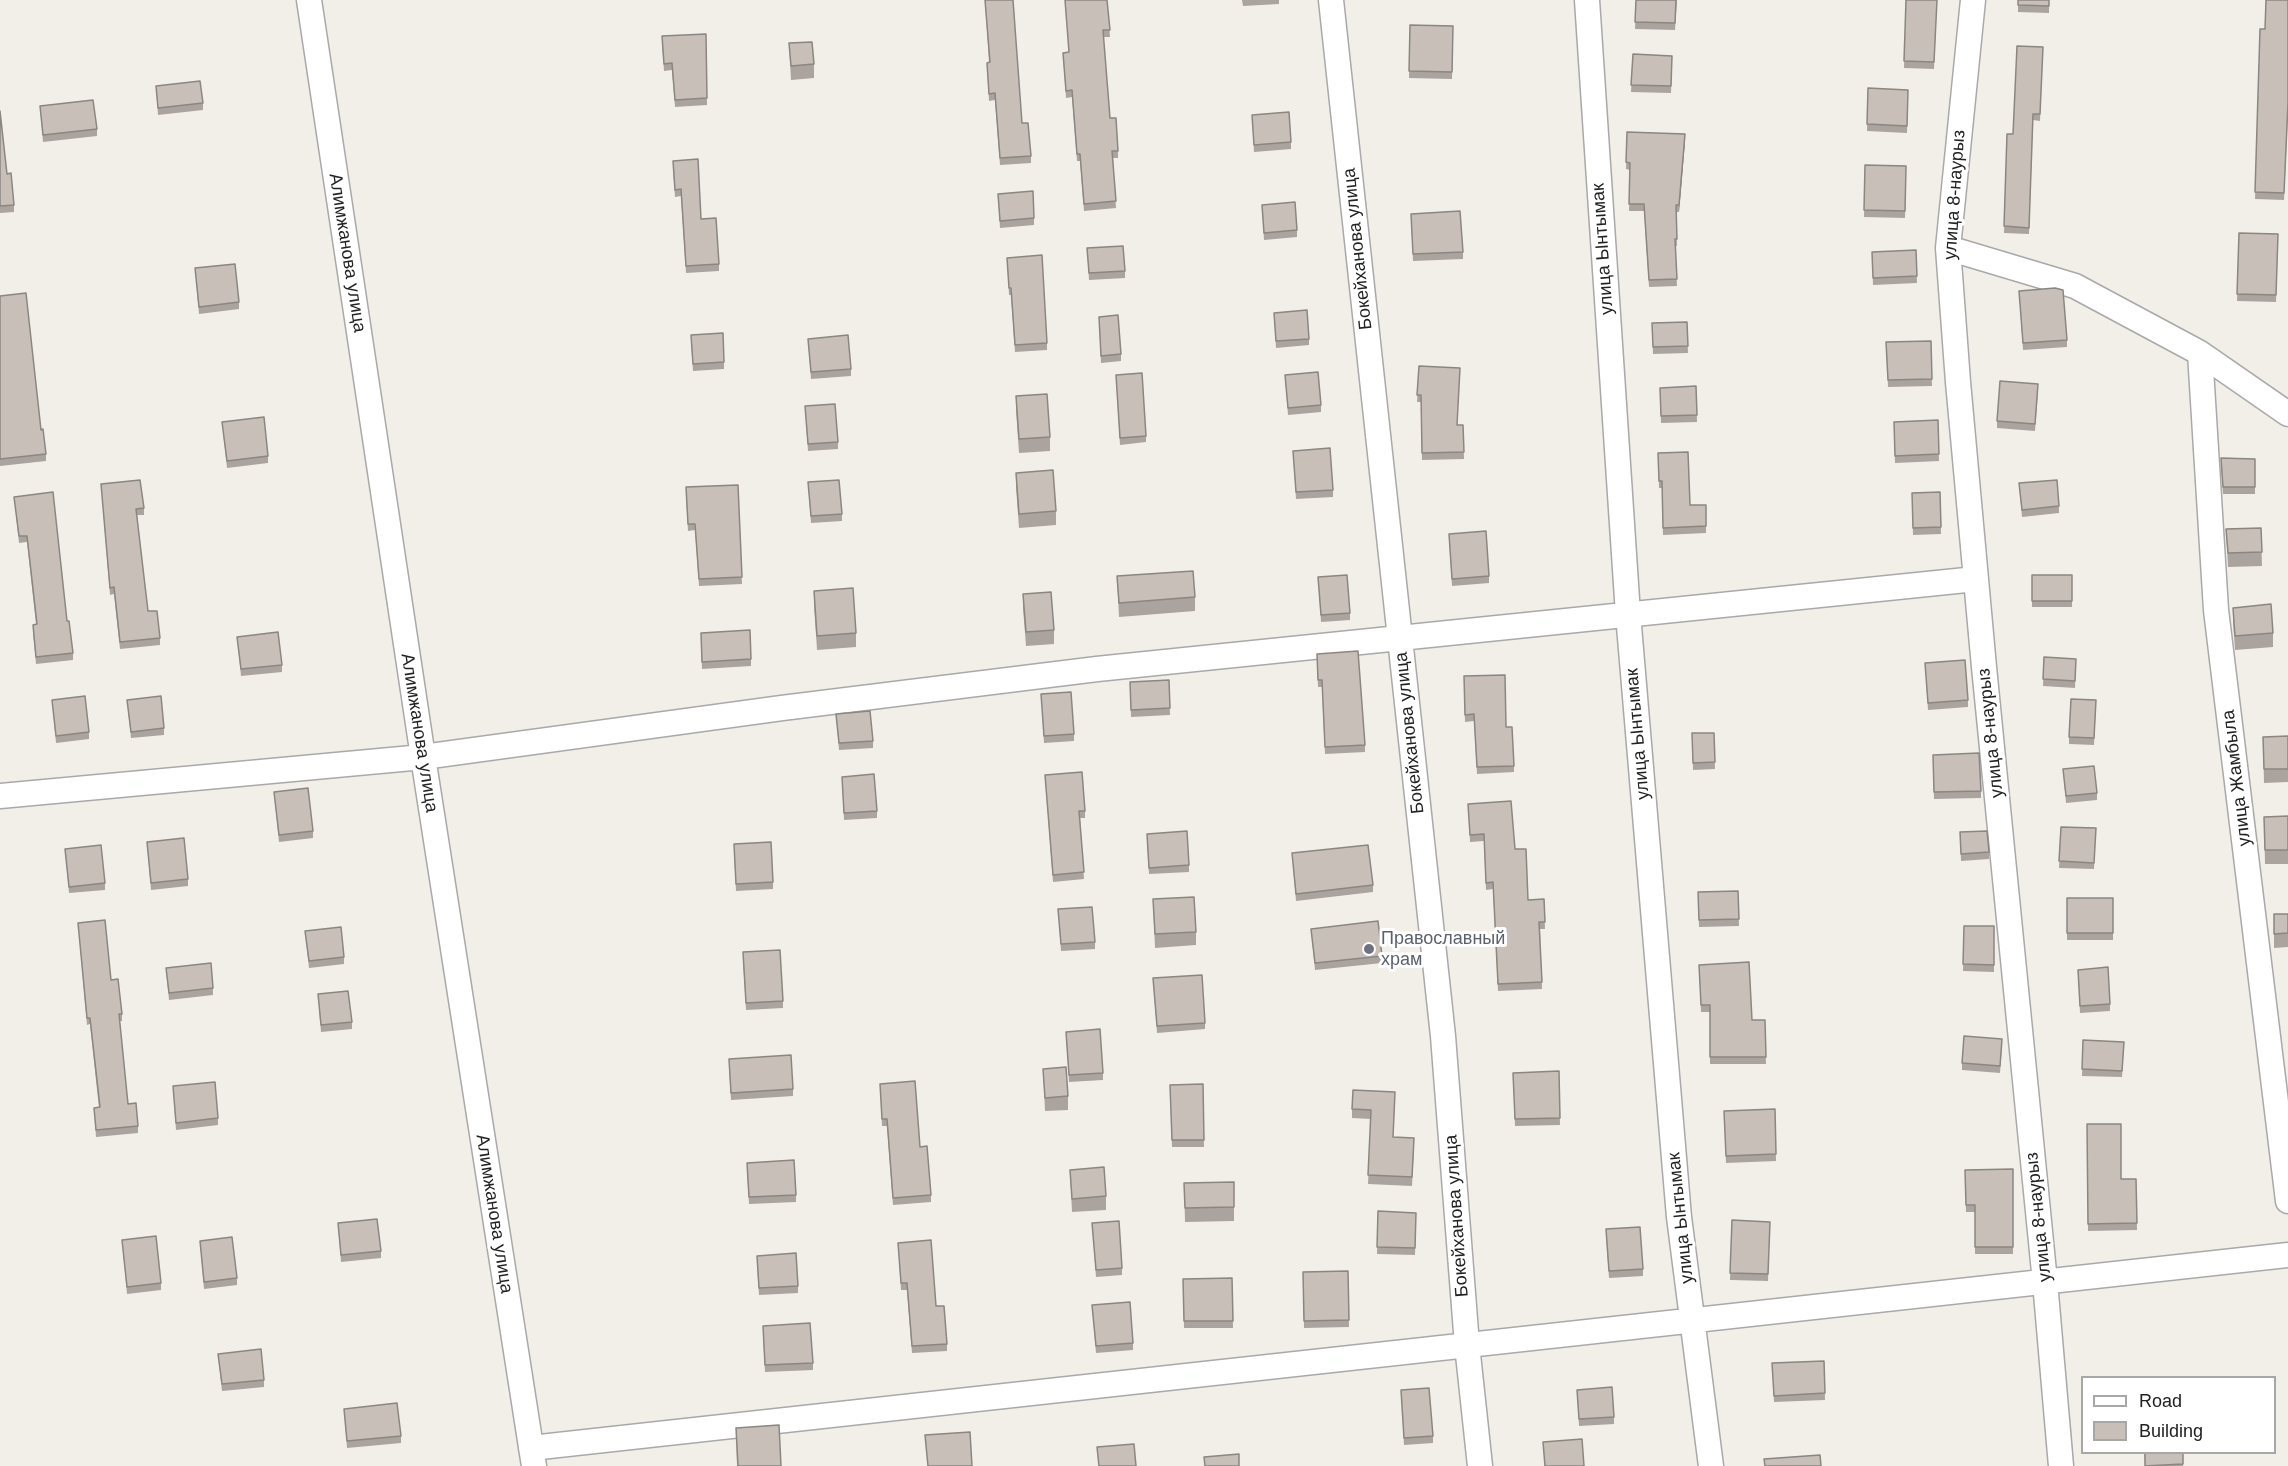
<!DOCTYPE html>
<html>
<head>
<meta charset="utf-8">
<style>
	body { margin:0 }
	#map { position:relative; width:2288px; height:1466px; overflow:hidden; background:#f2efe9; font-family:Helvetica,sans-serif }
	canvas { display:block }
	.legend { position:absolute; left:2081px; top:1376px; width:195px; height:78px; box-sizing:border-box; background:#fff; border:2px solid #a7a7a7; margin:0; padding:8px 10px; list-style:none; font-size:18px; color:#222 }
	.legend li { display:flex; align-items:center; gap:12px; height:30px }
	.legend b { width:30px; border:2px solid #a7a7a7 }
</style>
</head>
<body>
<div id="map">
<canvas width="2288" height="1466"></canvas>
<ul class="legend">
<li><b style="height:8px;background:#fff"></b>Road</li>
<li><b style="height:16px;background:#c7bfb8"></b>Building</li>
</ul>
</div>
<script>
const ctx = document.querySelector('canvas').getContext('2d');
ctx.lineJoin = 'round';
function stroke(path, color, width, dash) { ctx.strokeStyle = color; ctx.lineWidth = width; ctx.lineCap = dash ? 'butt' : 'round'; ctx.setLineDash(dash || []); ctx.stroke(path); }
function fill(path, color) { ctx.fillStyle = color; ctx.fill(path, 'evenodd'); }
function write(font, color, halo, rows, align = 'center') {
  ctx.font = font + ' Helvetica,sans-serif'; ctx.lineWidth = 6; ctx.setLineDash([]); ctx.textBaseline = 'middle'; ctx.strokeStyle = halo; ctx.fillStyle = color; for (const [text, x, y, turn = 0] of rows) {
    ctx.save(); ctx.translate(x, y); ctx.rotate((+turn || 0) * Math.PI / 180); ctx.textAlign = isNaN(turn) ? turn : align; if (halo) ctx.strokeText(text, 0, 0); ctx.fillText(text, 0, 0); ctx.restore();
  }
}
const street = new Path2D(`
	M309 0 423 757 534 1466
	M1331 0 1443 1036 1467 1345 1480 1466
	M1587 0 1628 614 1679 1217 1711 1466
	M1973 0 1948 248 1958 382 1984 667 2045 1282 2061 1466
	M1948 248 2075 286 2200 353 2288 414
	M2200 353 2216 610 2288 1201
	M0 796 423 757 782 708 1097 669 1976 579
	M531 1448 2288 1255`);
const wall = new Path2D(`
	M985 0 1022 123 1031 156V163L1000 165 995 100 989 101 987 63 989 62Z
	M1065 0H1107L1110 37H1103L1110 118 1118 151V158H1113L1116 208 1084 211 1080 161H1077L1072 97 1066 98 1063 53 1069 52Z
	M1242 0H1279V4L1243 6Z
	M1636 0H1677L1675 30 1635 29Z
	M1906 0H1937L1934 69 1904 68Z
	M2018 0H2049V13L2018 12Z
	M2288 0V110L2284 200 2255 199 2260 29H2265Z
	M1410 25 1453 26 1452 79 1409 78Z
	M706 34 707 105 675 107 672 70 664 71 662 43Z
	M789 43 814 64V78L791 80Z
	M2043 47 2040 121 2033 120 2029 234 2004 233 2007 134H2013Z
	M1633 54 1672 56 1671 93 1631 92Z
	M156 86 203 103V110L158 115Z
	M1868 88 1908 90 1907 133 1867 131Z
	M40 106 97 129V136L43 142Z
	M0 111 7 174 14 205V212L0 213Z
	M1252 115 1291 142V149L1254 152Z
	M1627 132 1685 141 1679 212H1676L1677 246H1675L1677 286 1649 287 1644 211H1629L1630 170 1626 169Z
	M1865 165 1906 166 1905 218 1864 217Z
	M673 168 701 219 719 264V271L686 273 681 196 675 197Z
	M998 194 1034 218V225L1000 228Z
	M1262 205 1297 230V237L1264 240Z
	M1411 214 1463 252V259L1413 261Z
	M2239 233 2278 234 2276 302 2237 301Z
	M1087 248 1125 271V278L1089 280Z
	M1916 250 1917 283 1873 285 1872 252Z
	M1007 258 1047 343V350L1015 352 1011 295H1009Z
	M195 268 239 302V309L199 314Z
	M2019 291 2067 340V347L2023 350Z
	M0 296 41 430 46 454V461L0 466Z
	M1274 313 1309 339V345L1276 348Z
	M1099 317 1121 354V361L1101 363Z
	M1687 322 1688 353 1653 354 1652 323Z
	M808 339 851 369V376L811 379Z
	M1931 341 1932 386 1888 387 1886 342Z
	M691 342 724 362V369L693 371Z
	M1419 366 1458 425H1463L1464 459 1422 460 1421 402H1417Z
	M1116 375 1146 436V442L1120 445Z
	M1285 375 1321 405V412L1288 415Z
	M1696 386 1697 422 1661 423 1660 388Z
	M2038 391 2035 431 1997 428V421Z
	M1016 396 1050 437V451L1019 453 1016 410Z
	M805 406 838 442V449L808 451Z
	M1938 420 1939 461 1895 463 1894 422Z
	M222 422 268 456V463L227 468Z
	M1293 451 1333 490V497L1296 499Z
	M1658 453 1690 505H1706V533L1663 535 1662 488H1659Z
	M2255 459V494H2223L2221 465Z
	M1016 473 1056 511V525L1019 528 1016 487Z
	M808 482 842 514V521L811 523Z
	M2019 483 2059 506V513L2022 517Z
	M101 484 144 508V515H137L148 611 160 638V645L120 649 114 594 110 595Z
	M738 485 742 584 699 586 695 530 688 531 686 494Z
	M1940 492 1941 534 1913 535 1912 493Z
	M14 497 67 621 73 653V660L36 664 33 632V625L36 624 27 542 19 543Z
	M2261 528 2262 566 2228 567 2226 529Z
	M1449 534 1489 576V583L1452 586Z
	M2032 575H2072V607H2032Z
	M1117 576 1195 597V611L1119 617Z
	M1318 577 1350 613V620L1321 622Z
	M814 591 856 633V647L817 650 814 605Z
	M1023 594 1054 630V644L1026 646 1023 608Z
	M2233 608 2273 633V647L2235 650 2233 621Z
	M237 637 282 665V672L241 676Z
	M701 640 751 659V666L702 669Z
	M1317 654 1365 745V752L1325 754 1322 687H1318Z
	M2044 657 2076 659 2075 688 2043 686Z
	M1925 663 1968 700V707L1928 710Z
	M1464 676 1506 727 1514 766V772L1477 774 1474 721 1465 722Z
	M1169 680 1170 715 1131 717 1130 682Z
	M1041 694 1074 734V741L1044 743Z
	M52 700 89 732V739L56 743Z
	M127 700 164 728V735L131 738Z
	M2096 700 2094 745 2069 744V737Z
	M836 714 873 741V748L839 750Z
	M1692 733H1714L1715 769 1693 770Z
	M2288 736V782L2264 783 2263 737Z
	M1933 755 1981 791V798L1934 799Z
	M2063 769 2097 793V800L2066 803Z
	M1045 775 1085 811V818H1080L1084 879 1053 882Z
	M842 777 877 811V818L844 820Z
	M274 792 313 831V838L279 842Z
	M1468 804 1515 849 1528 900 1544 899 1545 929H1540L1542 989 1498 991 1493 889 1486 890 1484 841 1470 842Z
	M2288 816V864H2265L2264 817Z
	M2061 827 2096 828 2094 869 2059 868Z
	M1960 832 1989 852V859L1961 861Z
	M1147 840 1189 865V872L1149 874Z
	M147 842 188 879V886L151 890Z
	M65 849 105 883V890L69 893Z
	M734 851 773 882V889L736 891Z
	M1292 853 1373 885V892L1296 901Z
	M1738 891 1739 926 1699 927 1698 892Z
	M2067 898H2113V940H2067Z
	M1153 899 1196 932V945L1155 948Z
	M1058 909 1095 942V949L1061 951Z
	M2274 914H2288V947L2274 948Z
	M78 923 111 980 122 1014V1021H119L128 1104 138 1126V1133L96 1137 94 1108H99L90 1024 87 1025Z
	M1964 926H1994V972L1963 971Z
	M1311 929 1382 956V963L1315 970Z
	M305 931 344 957V964L309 968Z
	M743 959 783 1001V1008L746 1010Z
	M1699 965 1752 1020H1765L1766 1064H1710V1012H1701Z
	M166 968 213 988V995L169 1000Z
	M2078 970 2110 1004V1011L2080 1013Z
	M1153 978 1205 1023V1029L1157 1033Z
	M318 994 352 1022V1029L321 1032Z
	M1066 1032 1103 1073V1080L1069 1082Z
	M2083 1040 2124 1042 2122 1077 2082 1076Z
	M2002 1046 2000 1073 1962 1070V1063Z
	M729 1066 793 1089V1096L731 1100Z
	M1043 1069 1068 1096V1110L1045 1111Z
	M1559 1071 1560 1125 1515 1126 1513 1073Z
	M880 1084 931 1195V1202L893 1205 887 1126H882Z
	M1203 1084 1204 1147H1172L1170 1085Z
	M173 1086 218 1118V1125L176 1130Z
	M1395 1101 1393 1137 1414 1147 1412 1186 1368 1184 1371 1119 1352 1118V1109Z
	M1775 1109 1776 1161 1726 1163 1724 1111Z
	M2087 1124 2121 1179H2136L2137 1230 2088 1231Z
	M2013 1169V1254H1975V1212H1966L1965 1170Z
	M747 1170 796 1195V1202L749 1204Z
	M1070 1170 1106 1196V1210L1072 1212Z
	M1184 1183 1234 1207V1221L1185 1222Z
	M1378 1211 1416 1213 1415 1255 1377 1254Z
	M1732 1220 1770 1222 1768 1281 1730 1280Z
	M338 1223 381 1251V1258L341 1262Z
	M1092 1223 1122 1268V1275L1096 1277Z
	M1606 1236 1643 1269V1276L1609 1278Z
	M122 1240 161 1283V1290L127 1294Z
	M200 1241 237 1278V1285L204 1289Z
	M898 1243 936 1306 947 1344V1351L912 1353 907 1290H901Z
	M757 1263 798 1286V1293L759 1295Z
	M1348 1271 1349 1327 1304 1328 1303 1272Z
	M1232 1278 1233 1328H1184L1183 1279Z
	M1092 1305 1133 1343V1350L1096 1353Z
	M763 1333 813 1363V1370L765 1372Z
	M218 1354 264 1380V1387L222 1391Z
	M1824 1361 1825 1400 1774 1402 1772 1363Z
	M1401 1390 1433 1436V1443L1404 1445Z
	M1577 1390 1614 1417V1424L1579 1426Z
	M344 1409 401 1436V1443L347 1448Z
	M736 1428 781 1466H737Z
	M2144 1452H2183V1466H2145Z`);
const shadedWall = new Path2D(`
	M1685 134V141L1679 212V205Z`);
const building = new Path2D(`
	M985 0H1013L1022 123H1028L1031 156 1000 158 995 93 989 94 987 63 990 62Z
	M1065 0H1107L1110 30H1103L1110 118H1116L1118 151H1112L1116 201 1084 204 1080 154H1077L1072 90 1066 91 1063 53 1069 52Z
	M1636 0H1676L1675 23 1635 22Z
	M1906 0H1937L1934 62 1904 61Z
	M2018 0H2049V6L2018 5Z
	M2266 0H2288V103L2284 193 2255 192 2260 29H2265Z
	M1410 25 1453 26 1452 72 1409 71Z
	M706 34 707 98 675 100 672 63 664 64 662 36Z
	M812 42 814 64 791 66 789 43Z
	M2017 46 2043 47 2040 114H2033L2029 228 2004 226 2007 134H2013Z
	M1633 54 1672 56 1671 86 1631 85Z
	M200 81 203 103 158 108 156 86Z
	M1868 88 1908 90 1907 126 1867 124Z
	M93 100 97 129 43 135 40 106Z
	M0 111 7 174 11 173 14 205 0 206Z
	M1289 112 1291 142 1254 145 1252 115Z
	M1627 132 1685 134 1679 205H1676L1677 239H1675L1677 279 1649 280 1644 204H1629L1630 163 1626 162Z
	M698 159 701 219 716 218 719 264 686 266 681 189 675 190 673 161Z
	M1865 165 1906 166 1905 211 1864 210Z
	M1033 191 1034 218 1000 221 998 194Z
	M1295 202 1297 230 1264 233 1262 205Z
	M1460 211 1463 252 1413 254 1411 214Z
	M2239 233 2278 234 2276 295 2237 294Z
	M1123 246 1125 271 1089 273 1087 248Z
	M1916 250 1917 276 1873 278 1872 252Z
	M1042 255 1047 343 1015 345 1011 288H1009L1007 258Z
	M235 264 239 302 199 307 195 268Z
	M2055 288 2063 290 2067 340 2023 343 2019 291Z
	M26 293 41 430 43 429 46 454 0 459V296Z
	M1307 310 1309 339 1276 341 1274 313Z
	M1118 315 1121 354 1101 356 1099 317Z
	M1687 322 1688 346 1653 347 1652 323Z
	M723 333 724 362 693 364 691 335Z
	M848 335 851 369 811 372 808 339Z
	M1931 341 1932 379 1888 380 1886 342Z
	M1419 366 1460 368 1457 425H1463L1464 452 1422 453 1421 395H1417Z
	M1318 372 1321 405 1288 408 1285 375Z
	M1142 373 1146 436 1120 438 1116 375Z
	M2000 381 2038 384 2035 424 1997 421Z
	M1696 386 1697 415 1661 416 1660 388Z
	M1047 394 1050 437 1019 439 1016 396Z
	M835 404 838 442 808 444 805 406Z
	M264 417 268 456 227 461 222 422Z
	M1938 420 1939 454 1895 456 1894 422Z
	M1330 448 1333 490 1296 492 1293 451Z
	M1688 452 1690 505H1706V526L1663 528 1662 481H1659L1658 453Z
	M2221 458 2255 459V487H2223Z
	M1053 470 1056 511 1019 514 1016 473Z
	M140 480 144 508 136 509 148 611H157L160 638 120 642 114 587 110 588 101 484Z
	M839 480 842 514 811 516 808 482Z
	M2057 480 2059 506 2022 510 2019 483Z
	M738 485 742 577 699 579 695 524H688L686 487Z
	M53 492 67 621H69L73 653 36 657 33 625 37 624 27 536H19L14 497Z
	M1940 492 1941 527 1913 528 1912 493Z
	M2261 528 2262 552 2228 553 2226 529Z
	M1486 531 1489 576 1452 579 1449 534Z
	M1193 571 1195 597 1119 603 1117 576Z
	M1347 575 1350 613 1321 615 1318 577Z
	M2032 575H2072V601H2032Z
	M853 588 856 633 817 636 814 591Z
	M1051 592 1054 630 1026 632 1023 594Z
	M2271 604 2273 633 2235 636 2233 608Z
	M750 630 751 659 702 662 701 633Z
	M278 632 282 665 241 669 237 637Z
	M1358 651 1365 745 1325 747 1322 680H1318L1317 654Z
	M2044 657 2076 659 2075 681 2043 679Z
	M1965 660 1968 700 1928 703 1925 663Z
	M1505 675 1506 727H1512L1514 766 1477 767 1474 714 1465 715 1464 676Z
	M1169 680 1170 708 1131 710 1130 682Z
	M1071 692 1074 734 1044 736 1041 694Z
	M85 696 89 732 56 736 52 700Z
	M161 696 164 728 131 732 127 700Z
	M2071 699 2096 700 2094 738 2069 737Z
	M870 711 873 741 839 743 836 714Z
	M1692 733H1714L1715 762 1693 763Z
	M2288 736V769H2264L2263 737Z
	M1979 753 1981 791 1934 792 1933 755Z
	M2094 766 2097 793 2066 796 2063 769Z
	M1082 772 1085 811H1079L1084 872 1053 875 1045 775Z
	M874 774 877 811 844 813 842 777Z
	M308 788 313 831 279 835 274 792Z
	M1511 801 1515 849H1526L1528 900 1544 899 1545 922H1539L1542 982 1498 984 1493 882 1486 883 1484 834 1470 835 1468 804Z
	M2288 816V850H2265L2264 817Z
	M2061 827 2096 828 2094 863 2059 861Z
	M1187 831 1189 865 1149 868 1147 834Z
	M1987 831 1989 852 1961 854 1960 832Z
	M184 838 188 879 151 883 147 842Z
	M771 842 773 882 736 884 734 844Z
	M101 845 105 883 69 887 65 849Z
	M1368 845 1373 885 1296 894 1292 853Z
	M1738 891 1739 919 1699 920 1698 892Z
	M1194 897 1196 932 1155 934 1153 899Z
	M2067 898H2113V933H2067Z
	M1092 907 1095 942 1061 944 1058 909Z
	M2274 914H2288V933L2274 934Z
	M105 920 111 980 118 979 122 1014H119L128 1104 136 1103 138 1126 96 1130 94 1108 100 1107 90 1018H87L78 923Z
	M1378 921 1382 956 1315 963 1311 929Z
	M1964 926H1994V965L1963 964Z
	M341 927 344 957 309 961 305 931Z
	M780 950 783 1001 746 1003 743 952Z
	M1749 962 1752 1020H1765L1766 1057H1710V1005H1701L1699 965Z
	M211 963 213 988 169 993 166 968Z
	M2108 967 2110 1004 2080 1006 2078 970Z
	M1202 975 1205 1023 1157 1026 1153 978Z
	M348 991 352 1022 321 1025 318 994Z
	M1100 1029 1103 1073 1069 1075 1066 1032Z
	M1964 1036 2002 1039 2000 1066 1962 1063Z
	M2083 1040 2124 1042 2122 1071 2082 1069Z
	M791 1055 793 1089 731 1093 729 1059Z
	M1066 1067 1068 1096 1045 1098 1043 1069Z
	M1559 1071 1560 1118 1515 1119 1513 1073Z
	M915 1081 920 1147 927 1146 931 1195 893 1198 887 1119H882L880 1084Z
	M215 1082 218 1118 176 1123 173 1086Z
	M1203 1084 1204 1140H1172L1170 1085Z
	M1353 1090 1395 1092 1393 1137 1414 1138 1412 1177 1368 1175 1371 1110 1352 1109Z
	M1775 1109 1776 1154 1726 1156 1724 1111Z
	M2087 1124H2121V1179H2136L2137 1223 2088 1224Z
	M794 1160 796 1195 749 1197 747 1163Z
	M1104 1167 1106 1196 1072 1199 1070 1170Z
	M2013 1169V1247H1975V1205H1966L1965 1170Z
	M1234 1182V1207L1185 1208 1184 1183Z
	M1378 1211 1416 1213 1415 1248 1377 1247Z
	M377 1219 381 1251 341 1255 338 1223Z
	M1732 1220 1770 1222 1768 1274 1730 1273Z
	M1119 1221 1122 1268 1096 1270 1092 1223Z
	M1640 1227 1643 1269 1609 1271 1606 1229Z
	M156 1236 161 1283 127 1287 122 1240Z
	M232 1237 237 1278 204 1282 200 1241Z
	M931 1240 936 1306H944L947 1344 912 1346 907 1283H901L898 1243Z
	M796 1253 798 1286 759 1288 757 1256Z
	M1348 1271 1349 1320 1304 1321 1303 1272Z
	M1232 1278 1233 1321H1184L1183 1279Z
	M1130 1302 1133 1343 1096 1346 1092 1305Z
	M810 1323 813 1363 765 1365 763 1326Z
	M261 1349 264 1380 222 1384 218 1354Z
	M1824 1361 1825 1393 1774 1396 1772 1363Z
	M1612 1387 1614 1417 1579 1419 1577 1390Z
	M1429 1388 1433 1436 1404 1438 1401 1390Z
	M397 1403 401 1436 347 1441 344 1409Z
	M779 1425 781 1466H738L736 1428Z
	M970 1432 972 1466H928L925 1435Z
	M1582 1439 1584 1466H1545L1543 1442Z
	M1134 1444 1136 1466H1099L1097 1447Z
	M2145 1452H2183V1464L2145 1466Z
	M1239 1454V1466H1205L1204 1457Z
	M1820 1455 1821 1466H1765L1764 1459Z`);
const markers = [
	[1369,949,6,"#6b7280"]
];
const streetNames = [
	["улица 8-наурыз",1955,195,-86],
	["Бокейханова улица",1358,249,-96],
	["улица Ынтымак",1603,249,-94],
	["Алимжанова улица",347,253,81],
	["Алимжанова улица",419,733,81],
	["Бокейханова улица",1410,733,-96],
	["улица 8-наурыз",1991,733,-96],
	["улица Ынтымак",1638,734,-95],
	["улица Жамбыла",2237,778,-97],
	["Алимжанова улица",494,1214,81],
	["Бокейханова улица",1457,1216,-94],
	["улица 8-наурыз",2039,1217,-96],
	["улица Ынтымак",1681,1218,-96]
];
const worshipNames = [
	["Православный",1381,939],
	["храм",1381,960]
];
stroke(street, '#a9a9a9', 27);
stroke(street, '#fff', 24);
fill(wall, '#aba49e');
fill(shadedWall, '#8b8681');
fill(building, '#c7bfb8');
stroke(building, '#8b8681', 1.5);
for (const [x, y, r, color] of markers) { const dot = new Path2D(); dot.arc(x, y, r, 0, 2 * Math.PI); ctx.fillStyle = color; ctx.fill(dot); stroke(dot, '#fff', 2); }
write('18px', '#222', '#fff', streetNames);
write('18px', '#5b616d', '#fff', worshipNames, 'left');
</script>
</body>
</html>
